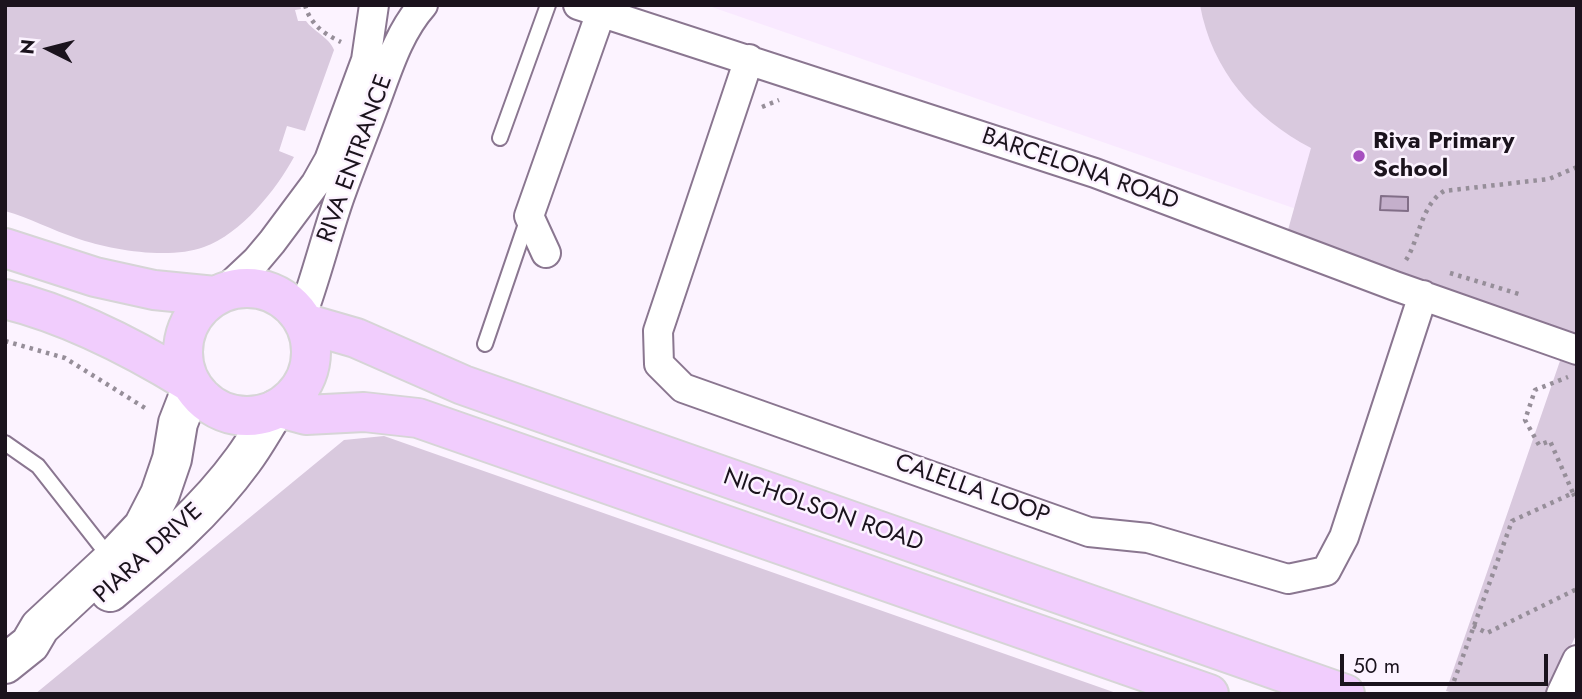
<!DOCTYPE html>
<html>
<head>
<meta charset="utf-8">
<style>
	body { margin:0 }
	#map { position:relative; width:1582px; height:699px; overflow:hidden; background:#fcf3ff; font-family:Jost,sans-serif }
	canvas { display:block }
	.frame { position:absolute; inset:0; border:7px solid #1b131d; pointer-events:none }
	.north { position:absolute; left:14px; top:14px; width:70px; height:70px; -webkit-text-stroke:5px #fcf3ff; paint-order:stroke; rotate:276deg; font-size:19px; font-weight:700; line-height:28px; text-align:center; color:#1b131d }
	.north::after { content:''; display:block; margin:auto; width:24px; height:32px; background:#1b131d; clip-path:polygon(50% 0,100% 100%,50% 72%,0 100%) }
	.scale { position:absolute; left:1340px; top:654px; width:208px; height:32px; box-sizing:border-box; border:4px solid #1b131d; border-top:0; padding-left:9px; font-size:21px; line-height:24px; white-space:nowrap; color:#1b131d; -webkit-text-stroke:5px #fcf3ff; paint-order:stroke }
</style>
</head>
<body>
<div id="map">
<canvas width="1582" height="699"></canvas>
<div class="frame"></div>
<div class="north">N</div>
<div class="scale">50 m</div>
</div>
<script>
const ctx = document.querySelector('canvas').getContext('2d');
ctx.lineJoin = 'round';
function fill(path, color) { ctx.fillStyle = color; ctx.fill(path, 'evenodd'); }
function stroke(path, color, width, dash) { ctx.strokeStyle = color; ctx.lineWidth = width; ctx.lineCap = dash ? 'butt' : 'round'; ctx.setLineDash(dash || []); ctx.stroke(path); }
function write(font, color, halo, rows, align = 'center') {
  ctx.font = font + ' Jost,sans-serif'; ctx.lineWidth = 5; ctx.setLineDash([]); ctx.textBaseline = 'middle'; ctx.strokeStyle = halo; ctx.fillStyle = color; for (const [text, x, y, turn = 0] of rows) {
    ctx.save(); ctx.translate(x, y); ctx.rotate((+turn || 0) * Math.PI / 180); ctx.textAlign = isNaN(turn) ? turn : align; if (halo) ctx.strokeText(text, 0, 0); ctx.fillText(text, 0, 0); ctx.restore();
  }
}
const built = new Path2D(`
	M706 5H1577V306Z`);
const green = new Path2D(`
	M5 5H300L301 9 295 10 298 21H306C313 31 330 38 334 50L305 131 287 126 279 151 294 157C276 190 241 234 204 247 169 260 110 250 76 238 52 230 30 218 5 211Z
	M1200 5H1577V337L1286 237 1311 148C1254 118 1212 71 1200 5Z
	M1561 358 1577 364V633L1553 683 1543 694H1457L1446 691Z
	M384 436 1119 694H35L344 440Z`);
const building = new Path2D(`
	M1381 196 1408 197V211L1380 210Z`);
const path = new Path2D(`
	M305 5C310 24 324 34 341 42
	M762 107 779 100
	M1406 260C1419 240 1421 205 1444 191L1549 179 1577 167
	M1450 273 1522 295
	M5 341 65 358 145 408 147 412
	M1573 493 1577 501
	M1473 626 1487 633 1577 589
	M1454 681 1512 521 1573 493 1550 441 1539 445 1525 420 1535 390 1568 377`);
const lane = new Path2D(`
	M500 138 548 5
	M485 344 528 218
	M5 443 38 466 111 559`);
const street = new Path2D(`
	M578 5 1095 173 1395 286 1577 350
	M749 59 658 331 659 364 683 388 1089 532 1148 538 1288 579 1326 571 1344 537 1423 295
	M546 253 529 216 601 12
	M222 293 256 261 272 242 316 183 329 160 366 60 374 5
	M301 318C316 278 326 236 340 196 351 165 363 136 374 106 387 72 398 33 423 5
	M1561 694 1577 660`);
const secondary = new Path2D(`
	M110 592C158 552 206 511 243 460 255 444 264 427 275 410
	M5 664 30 644 40 627 112 560 143 527 160 494 172 459 178 423 192 387`);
const primary = new Path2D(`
	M5 248 95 277 154 290 215 296
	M183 352a64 64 0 1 1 128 0a64 64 0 1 1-128 0Z
	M5 299C70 315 132 347 189 382
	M304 323 356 338 463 385 1345 694
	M280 408 306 415 364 412 418 418 1209 694`);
const markers = [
	[1359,156,7,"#a650bf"]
];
const poiNames = [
	["Riva Primary",1373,142],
	["School",1373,170]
];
const streetNames = [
	["RIVA ENTRANCE",356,159,-70],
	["BARCELONA ROAD",1080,170,19],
	["CALELLA LOOP",972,490,20],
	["NICHOLSON ROAD",823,511,19],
	["PIARA DRIVE",149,554,-42]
];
fill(built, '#f9e9ff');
fill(green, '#d9c9de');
fill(building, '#c4afcb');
stroke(building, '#816e87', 2);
stroke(lane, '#8a7690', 18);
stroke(street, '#8a7690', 32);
stroke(secondary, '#8a7690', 42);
stroke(primary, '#d6d5d6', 42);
stroke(path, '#968e99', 4.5, [3.5, 5]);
stroke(lane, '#fff', 14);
stroke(street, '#fff', 28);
stroke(secondary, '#fff', 38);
stroke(primary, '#f1cdfd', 38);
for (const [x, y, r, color] of markers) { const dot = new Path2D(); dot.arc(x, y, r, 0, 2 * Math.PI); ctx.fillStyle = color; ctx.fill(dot); stroke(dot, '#fcf3ff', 2.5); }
write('bold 24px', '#1b131d', '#fcf3ff', poiNames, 'left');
write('24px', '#1b131d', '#fcf3ff', streetNames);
</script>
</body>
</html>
